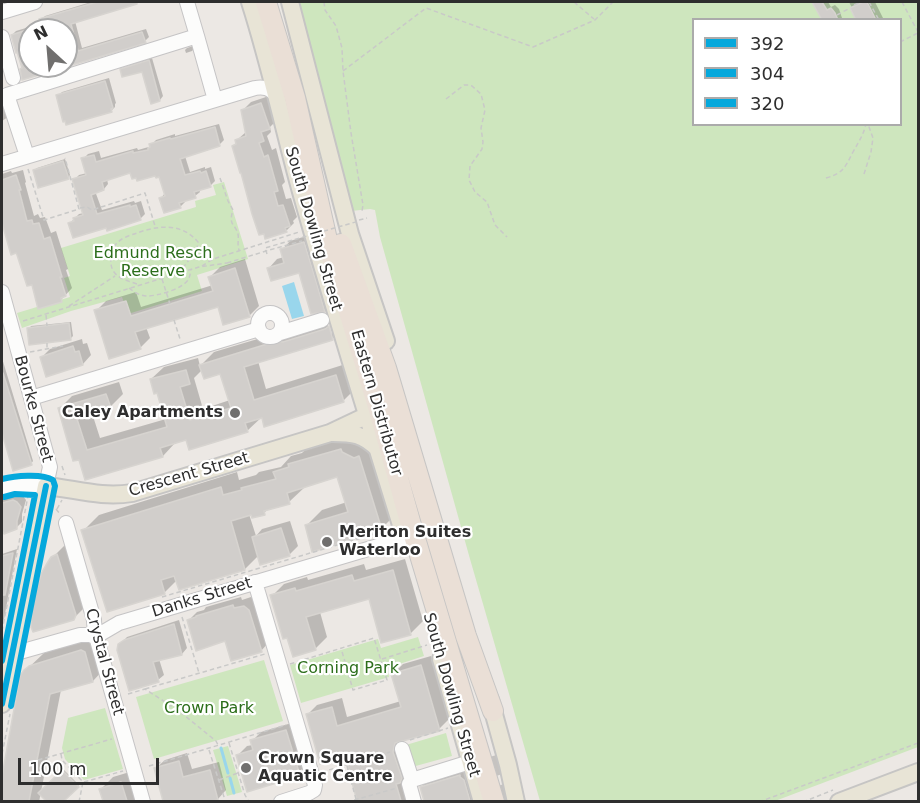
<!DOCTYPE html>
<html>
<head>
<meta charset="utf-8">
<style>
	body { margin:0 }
	#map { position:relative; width:920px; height:803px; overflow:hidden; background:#ece8e4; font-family:"DejaVu Sans",sans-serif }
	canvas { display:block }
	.frame { position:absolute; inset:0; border:3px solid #2e2e2e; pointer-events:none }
	.legend { position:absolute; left:692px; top:18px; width:210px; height:108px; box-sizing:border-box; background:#fff; border:2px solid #ababab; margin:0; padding:8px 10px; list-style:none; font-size:18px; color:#2e2e2e }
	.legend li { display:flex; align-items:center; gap:12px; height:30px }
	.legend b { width:30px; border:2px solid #ababab }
	.north { position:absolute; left:18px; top:18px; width:60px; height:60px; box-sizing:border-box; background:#fff; border:2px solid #ababab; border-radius:50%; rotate:334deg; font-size:16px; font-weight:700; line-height:24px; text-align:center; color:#2e2e2e }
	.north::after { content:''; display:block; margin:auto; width:21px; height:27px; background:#706f6e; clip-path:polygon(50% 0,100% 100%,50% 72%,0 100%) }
	.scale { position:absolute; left:18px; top:758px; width:141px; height:27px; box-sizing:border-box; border:3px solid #2e2e2e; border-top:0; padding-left:8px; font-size:18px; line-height:21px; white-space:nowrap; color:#2e2e2e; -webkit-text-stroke:4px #fff; paint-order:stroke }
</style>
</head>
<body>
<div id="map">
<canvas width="920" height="803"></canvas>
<div class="frame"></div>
<ul class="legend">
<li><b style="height:8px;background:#05a8dc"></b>392</li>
<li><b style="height:8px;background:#05a8dc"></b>304</li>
<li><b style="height:8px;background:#05a8dc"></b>320</li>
</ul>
<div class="north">N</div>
<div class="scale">100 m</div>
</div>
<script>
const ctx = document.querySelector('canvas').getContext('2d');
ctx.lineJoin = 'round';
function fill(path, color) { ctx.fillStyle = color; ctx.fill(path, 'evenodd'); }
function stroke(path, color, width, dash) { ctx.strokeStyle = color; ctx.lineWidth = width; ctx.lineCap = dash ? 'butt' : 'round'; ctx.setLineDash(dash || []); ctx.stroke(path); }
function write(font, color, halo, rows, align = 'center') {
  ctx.font = font + ' "DejaVu Sans",sans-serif'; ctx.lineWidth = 4.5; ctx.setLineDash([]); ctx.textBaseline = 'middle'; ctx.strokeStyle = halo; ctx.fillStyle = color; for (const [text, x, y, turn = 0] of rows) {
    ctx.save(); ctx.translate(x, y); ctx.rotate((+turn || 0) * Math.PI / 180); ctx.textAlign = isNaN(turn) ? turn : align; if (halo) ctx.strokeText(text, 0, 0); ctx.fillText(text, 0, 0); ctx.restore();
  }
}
const green = new Path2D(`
	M297 2H918V747L775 801H540L470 559 380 237 375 210 370 209 351 211ZM694 20H900V124H694Z
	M224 182 248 259 197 275 202 291 128 314 122 297 71 311 22 328 17 313 70 297 64 278 70 276 61 248 196 207 195 201 216 195 213 185Z
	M418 637 424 656 387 668 389 677 301 703 290 665 378 639 381 648Z
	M264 660 283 721 154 759 136 697Z
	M105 708 123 769 84 780 65 759 62 748 68 718Z
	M446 733 452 756 412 767 406 745Z
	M228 746 242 792 227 796 213 750Z`);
const water = new Path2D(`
	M294 282 304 316 292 319 282 286Z`);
const shadow = new Path2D(`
	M91 2H139L75 21 82 48 146 29 149 37 145 41 66 65V30H30V66H63L23 67 12 35 16 31 42 23 41 20 45 16Z
	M813 2H828L831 7 835 5 839 9 842 18 840 20H823Z
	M849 2H875L884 20H858Z
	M193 46 194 49 192 51 186 53 185 50 187 48Z
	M152 58 163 96 160 100 152 102 143 70H121L125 67Z
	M109 78 116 103 115 104V107L111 111 58 96 62 92Z
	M269 96 278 119 270 127 271 132 267 136 272 150 276 148 285 182 282 185 286 199 291 198 297 217 293 221 294 223 286 231 233 146 237 142V140L247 131 243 110 251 102Z
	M5 107 8 117 2 121V108Z
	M219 124 224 140 219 145 185 156 190 172 205 167V169L211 167 215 181 210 186 199 189 200 192 195 196 184 200 185 202 180 207 161 198 165 193 160 175 131 171 107 179 108 184 104 189 95 191 102 210 134 201 135 203 141 201 145 214 140 219 107 226 70 223 79 214 84 213 74 180 79 175 87 173 83 159 88 154 99 151 101 158 137 148 138 150 152 146 151 145 156 140 175 134V136Z
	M65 159 70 175 68 178 35 170 37 168Z
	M23 170 26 182 25 183 34 216 38 214 40 218 45 217 51 233 56 231 68 269 66 270 72 288 61 300 33 283 2 211V174L11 171 12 173Z
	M313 234 333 301 324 310 300 271 269 268 277 259 284 257 282 250 290 241Z
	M245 259 259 306 249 316 219 305 146 327 150 338 140 348 96 311 106 301 136 292 141 307 213 285 210 277 220 267Z
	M339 316 345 326 332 339 258 361 266 389 349 363 356 388 343 401 263 416 247 431 187 438 175 442V443L163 456 86 478 59 409 72 396 119 382 123 394 110 407 92 413 100 438 166 419 158 392 151 379 164 367 198 358 200 366 214 352 291 329 326 320 330 333H333L329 320ZM202 370 221 372 230 400 203 409 194 378Z
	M71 322 73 336 70 339 29 329 31 326Z
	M82 339 83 344 87 343 91 355 83 364 42 357 50 349Z
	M2 358 33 461 31 464 14 469 2 428Z
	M357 434 371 442 397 513 381 529 306 526 322 510 347 502 338 475 306 486 289 502 269 508 264 513 249 514 256 536 262 529 290 521 298 546 289 555H259L245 569 177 580 164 593 83 531 99 515 237 472 239 480 256 475 259 472 281 467 291 456 302 453 306 449Z
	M19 495 23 496 26 500 22 514V522L16 528 5 532 2 528V500Z
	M68 542 89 603 73 619 52 558Z
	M17 549 2 630V554Z
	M405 559 423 621 411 633 370 597 320 612 327 637 315 649 272 596 284 584 307 577 308 580 364 564 366 570Z
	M241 597 242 600 251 597 255 599 269 642 261 651 226 639 189 620 197 612 204 610 206 607Z
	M179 620 187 648 182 654 159 659 164 675 158 680 121 643 127 637Z
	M95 638 105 668 93 681 61 690 39 802H2V786L21 676 25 671 44 653Z
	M431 656 449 719 439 729 403 739 411 768 413 802H354L358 800 346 755 307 715 317 705 342 698 347 717 401 701 393 674 403 664Z
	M295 722 304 767 295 776 238 755 247 746 253 745 252 741 261 732Z
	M187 753 192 769 219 762 226 790 218 799 207 802H165L156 768 165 760Z
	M64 770 79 785 62 802H48L40 793Z
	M465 770 477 802H425L421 787 427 782Z
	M133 771 142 802H99L105 800 101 789 113 777Z`);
const stream = new Path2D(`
	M221 748 228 773
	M230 778 234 793`);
const building = new Path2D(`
	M97 2H137V4L71 24 78 51 142 32 146 43 22 80 20 69 22 68 17 52 16 53 11 35 30 29V66H66V30H42L39 19Z
	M812 2H822L827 10 831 8 835 13 838 20H822Z
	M863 2H867L876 20H856L850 8Z
	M149 60 160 101 151 104 142 72 122 77 120 69Z
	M105 81 113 108 111 109 112 112 66 125 65 121 63 122 56 95Z
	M261 103 270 129 261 132 264 141 259 143 264 157 268 155 278 191 274 192 278 206 283 205 290 226 285 228 287 232 265 239 264 234 259 235 252 214 241 173H240L232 146 236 144 235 140 246 136 241 110Z
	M215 127 220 146 180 159 185 175 200 171 201 173 206 171 211 187 194 192 196 198 179 203 181 208 164 213 159 198 165 196 159 177 156 178 155 176 137 181 136 178 132 179 130 173 102 182 104 190 91 195 97 214 130 205V207L136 205 141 220 107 231 106 228 73 238 68 223 74 221 73 218 83 215 72 179 86 175 81 158 94 155 96 162 133 151V153L148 150V148L150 147 149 144 170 138 171 139Z
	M63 161 69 179 38 188 33 170Z
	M16 175 21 190H19L27 221 32 220 33 224 39 223 44 239 50 237 62 277H60L66 296 61 298 62 302 38 309 32 285 27 286 17 255 16 253 11 255 2 223V180Z
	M304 242 313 271 325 312 311 314 299 273 271 281 267 268 284 263 280 249Z
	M235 268 250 317 223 325 218 307 135 332 141 349 109 359 94 310 126 301 131 316 170 304 213 291 208 277Z
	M69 323 71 340 29 345 27 328Z
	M329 326 333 340 244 367 254 400 336 375 344 402 264 427 262 418 245 423 248 432 189 450 186 440 160 448 163 457 85 480 79 460 73 461 58 408 106 394 111 408 77 419 87 450 167 427 157 393 154 394 150 379 186 370 190 384 180 387 190 420 231 408 220 374 204 379 199 365 277 341 283 342 325 329Z
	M73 346 75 352 79 351 83 365 46 377 40 357Z
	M2 373H3L32 465 13 471 2 433Z
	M341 449 342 452 354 458 359 456 382 530 312 552 305 525 348 512 337 477 287 493 290 504 264 511 265 515 252 518 251 515 231 521 245 570 179 590 174 576 161 580 165 594 107 612 81 530 221 487 223 495 242 490 241 488 276 479 273 472 289 467 288 464Z
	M13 500 17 502 21 507 17 521V529L4 534 2 530V503Z
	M281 528 290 556 260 565 252 537Z
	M13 553 5 595H2V556Z
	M57 554 76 615 74 620 33 632 31 627 32 611 36 591 42 572 46 565 51 557Z
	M393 570 411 635 381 643 369 599 306 617 316 650 293 657 287 638 283 639 270 595 295 588 296 591 352 575 354 581Z
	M233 605 234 608 244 606 249 610 262 652 231 661 225 641 196 651 187 620 196 617V616Z
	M174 624 182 655 153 662 159 682 129 691 117 650 118 644 124 640Z
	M81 650 85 652 93 682 50 694 29 801H2V776L20 676 24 670 29 666Z
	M421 665 440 731 395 743 393 752 402 778 400 783 396 784 401 801H357L345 757 320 764 306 714 332 707 337 726 401 707 391 674Z
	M286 730 299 772 296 777 247 792 236 755 253 750 250 740Z
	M179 761 183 777 210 770 218 800 213 801H163L154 768Z
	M62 770 79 787 64 801H46L38 793Z
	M460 775V777L464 780 470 801H424L420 787Z
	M121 782 127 801H103L99 789Z`);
const highwayTunnel = new Path2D(`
	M493 756 506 802`);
const path = new Path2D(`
	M324 2 325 10 336 26 342 48 343 71 351 133 363 205 362 211
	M574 2 594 19
	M869 2 879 20
	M902 2 918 32
	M854 5 861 2
	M837 15 850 8
	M900 42 918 33
	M343 71 426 8 533 47 595 20 613 2
	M446 99 464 85H469L472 86 481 94 485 110 481 128 483 142 482 149 470 166 469 180 475 192 487 202 495 225 507 237
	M28 169 44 220 79 209 65 158
	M864 174 871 152 873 138 868 124
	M220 178 228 201 233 210C228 226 235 223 238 234 239 239 237 244 239 250
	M826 178C844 173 845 167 853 152 859 141 863 136 866 124
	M80 208 87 207 92 210 145 193 155 226
	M359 220 367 218
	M198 250 204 252 212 258
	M267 254 266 251 302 241
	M202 266 213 259 299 232
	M162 279 170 304
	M137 284C122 279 109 276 111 257 111 252 113 247 116 244 121 238 130 235 137 233 159 225 182 223 198 242L197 249 180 272
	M129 288C134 292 140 296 147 296 158 296 182 289 188 280 190 277 190 274 191 270
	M69 306 115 276
	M46 315 47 326
	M174 320 180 339
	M23 321 199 267 227 263
	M47 343V348
	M30 352 63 346
	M62 466 65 475
	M56 509 60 514
	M57 509 62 500
	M162 597 388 530
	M182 617 199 673
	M2 631 28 496
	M382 659 427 645
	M290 664 374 638 387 680 353 690 341 648
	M145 689 265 654
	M128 694 145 689 179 711 216 741 218 745
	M410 740 448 728
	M229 743 245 795 249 802
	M209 750 225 800
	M2 754 10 714
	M61 754 62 760 83 782 79 802
	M38 760 112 739
	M149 766 286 725
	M347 766 356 799
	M322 772 390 752
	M219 780 238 773
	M84 782 123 771
	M347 802 397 788
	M759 802 918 743
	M803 802 833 790`);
const minor = new Path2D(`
	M187 2 197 36
	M2 12 35 2
	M2 37 13 78
	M27 156 7 95 197 36 215 100
	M2 164 255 88C265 86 270 89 277 96
	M2 292 50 467 46 486 14 485 2 488
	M258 325a12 12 0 1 1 24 0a12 12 0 1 1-24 0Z
	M280 333 322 320
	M31 398 259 329
	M66 523 94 620 95 637 97 640 143 802
	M255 582 315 785 314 790 309 793 281 802
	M95 637 119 623 405 538
	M2 657 80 635H90L95 637
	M402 749 412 780 409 784 414 802
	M412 780 470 762`);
const major = new Path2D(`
	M250 2C269 61 282 121 298 181 330 297 366 411 401 525
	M290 2 350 234 386 341
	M333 433C353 433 363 434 378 449
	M441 659 482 802
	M490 700 508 765 516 802
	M2 704 46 486C76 489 101 498 132 493L330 433 368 415
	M839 802 918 772`);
const highway = new Path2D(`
	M266 2 295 98 327 240 378 406 411 525 494 802
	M341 244 386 368 466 636 493 711`);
const pathBridge = new Path2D(`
	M227 263 266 251 265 248 359 221`);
const bus1 = new Path2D(`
	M2 704 46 486`);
const bus2 = new Path2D(`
	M2 661 35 495 15 494 4 497`);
const bus3 = new Path2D(`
	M2 479C14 476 42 473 53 480L55 486 11 706`);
const markers = [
	[235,413,6,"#706f6e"],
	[327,542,6,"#706f6e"],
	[246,768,6,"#706f6e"]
];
const streetNames = [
	["South Dowling Street",313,229,74],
	["Eastern Distributor",376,403,74],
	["Bourke Street",33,409,75],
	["Crescent Street",189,475,-16],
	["Danks Street",202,598,-17],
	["Crystal Street",104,662,75],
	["South Dowling Street",451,695,74]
];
const parkNames = [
	["Edmund Resch",153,254],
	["Reserve",153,272],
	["Corning Park",348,669],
	["Crown Park",209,709]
];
const poiNames = [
	["Caley Apartments",223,413,"right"],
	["Meriton Suites",339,533],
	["Waterloo",339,551],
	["Crown Square",258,759],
	["Aquatic Centre",258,777]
];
fill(green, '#cee6be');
fill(water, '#99d6ec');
fill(shadow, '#0003');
stroke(stream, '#99d6ec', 3);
fill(building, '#d1cecb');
stroke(building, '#d7d4d0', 1.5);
stroke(highwayTunnel, '#c6c3c0', 20, [20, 10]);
stroke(minor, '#c5c4c5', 16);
stroke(major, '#c6c5c4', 20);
stroke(highway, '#c6c5c4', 22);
stroke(path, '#c9c9c8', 1.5, [4.5, 3]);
stroke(minor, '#fcfcfb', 14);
stroke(major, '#e8e4d6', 16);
stroke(highway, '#eadfd6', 20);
stroke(pathBridge, '#c9c9c8', 1.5, [4.5, 3]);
stroke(bus1, '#05a8dc', 6);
stroke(bus2, '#05a8dc', 6);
stroke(bus3, '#05a8dc', 6);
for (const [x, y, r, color] of markers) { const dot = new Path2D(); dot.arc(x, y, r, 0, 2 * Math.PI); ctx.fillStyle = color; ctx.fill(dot); stroke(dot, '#fff', 2); }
write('16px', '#2e2e2e', '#fff', streetNames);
write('16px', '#2c6e1b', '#fff', parkNames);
write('bold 16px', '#2e2e2e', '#fff', poiNames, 'left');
</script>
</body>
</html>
